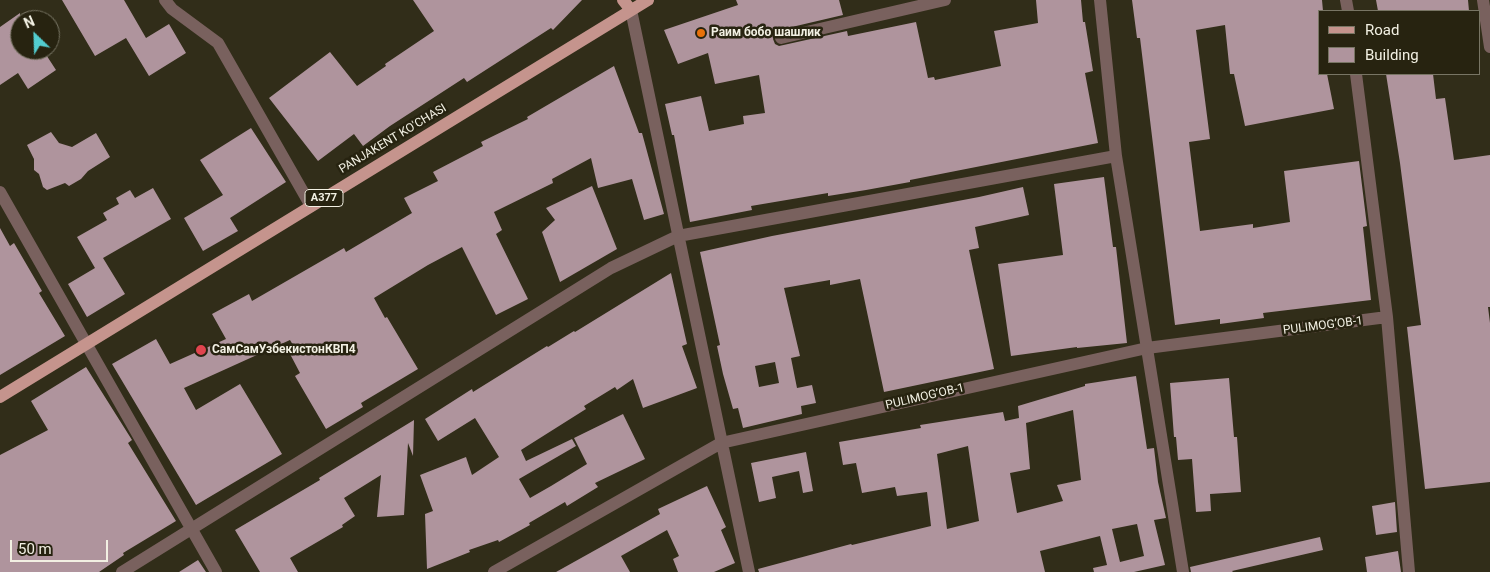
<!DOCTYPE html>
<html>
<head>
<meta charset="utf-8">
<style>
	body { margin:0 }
	#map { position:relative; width:1490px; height:572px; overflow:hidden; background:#312d19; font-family:Roboto,sans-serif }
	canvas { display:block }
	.legend { position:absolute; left:1318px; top:10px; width:162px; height:65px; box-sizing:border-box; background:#272310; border:1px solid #787564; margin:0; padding:6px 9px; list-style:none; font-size:15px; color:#f2f0e3 }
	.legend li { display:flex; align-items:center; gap:10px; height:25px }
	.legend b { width:25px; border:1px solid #787564 }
	.north { position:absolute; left:10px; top:10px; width:50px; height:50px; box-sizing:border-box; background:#272310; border:1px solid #787564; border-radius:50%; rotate:336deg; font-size:14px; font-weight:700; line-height:20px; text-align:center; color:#f2f0e3 }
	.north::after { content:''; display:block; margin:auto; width:18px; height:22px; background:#52cdcf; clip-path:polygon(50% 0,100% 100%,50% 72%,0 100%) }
	.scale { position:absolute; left:10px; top:540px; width:98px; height:22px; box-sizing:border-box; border:2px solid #f2f0e3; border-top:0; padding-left:6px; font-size:15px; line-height:18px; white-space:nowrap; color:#f2f0e3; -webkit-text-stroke:4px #272310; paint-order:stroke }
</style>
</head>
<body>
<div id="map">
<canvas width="1490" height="572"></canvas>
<ul class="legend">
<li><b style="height:6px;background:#c5948d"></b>Road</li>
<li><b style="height:14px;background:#af949d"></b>Building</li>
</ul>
<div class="north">N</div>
<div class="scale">50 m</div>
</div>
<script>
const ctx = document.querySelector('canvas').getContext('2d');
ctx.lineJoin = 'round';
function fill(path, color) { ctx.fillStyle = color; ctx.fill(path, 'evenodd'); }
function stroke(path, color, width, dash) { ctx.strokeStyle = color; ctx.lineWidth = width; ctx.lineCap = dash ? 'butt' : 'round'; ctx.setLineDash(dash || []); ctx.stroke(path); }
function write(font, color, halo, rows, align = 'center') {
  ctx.font = font + ' Roboto,sans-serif'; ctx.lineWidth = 5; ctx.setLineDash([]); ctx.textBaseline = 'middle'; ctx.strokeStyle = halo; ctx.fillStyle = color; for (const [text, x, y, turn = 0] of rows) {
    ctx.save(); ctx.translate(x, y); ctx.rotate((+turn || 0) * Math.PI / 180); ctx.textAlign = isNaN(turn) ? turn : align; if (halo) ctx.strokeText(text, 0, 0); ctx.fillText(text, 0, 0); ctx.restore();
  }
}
const building = new Path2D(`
	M62 0H124L146 38 169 24 186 53 149 76 126 38 95 56Z
	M413 0H582L553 30 551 28 467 82 464 78 390 126 363 146 354 134 318 161 269 98 330 52 357 86 386 66 385 64 434 31Z
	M736 0H839L843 15 779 30 775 32 773 39 775 44 779 46 847 31 848 36 916 22 928 78 934 77 935 80 1001 66 994 31 1038 23 1036 0H1081L1083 22H1085L1093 71 1085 73 1098 143 910 180V182L866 190 828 196V193L751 206 752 210 690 222 674 135H672L665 104 701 96 709 131 744 124 743 116 765 113 759 75 715 84 708 53 678 64 664 30 738 5Z
	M1132 0H1322L1323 11H1319V74H1327L1334 109 1245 126 1234 74H1230L1225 25 1196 30 1210 139 1189 142 1200 231 1253 224V228L1290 222 1284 171 1359 161 1367 226 1363 227 1371 300 1263 313 1264 318 1220 324V319L1175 325 1140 38H1137Z
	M1376 0H1468L1469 11H1378Z
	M20 13V50H43L56 70 28 89 18 73 0 85V27Z
	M614 66 639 133H642L664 214 644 220 632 179 598 188 591 158 552 179 553 183 494 212 502 230 496 234 528 299 496 315 462 247 428 265 374 298 385 318 387 317 418 369 361 403 363 407 326 429 295 376 300 373 290 354 296 350 290 340 184 388 196 410 240 384 282 454 196 505 112 364 156 339 170 364 226 339 212 314 249 294 252 301 344 248 346 252 412 213 404 198 438 181 433 172 483 146 481 142 528 119 527 117Z
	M1386 74H1433L1436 99 1445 98 1454 160 1490 155V307H1488L1490 323V482L1425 489 1407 327 1421 325 1400 163Z
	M251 128 286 182 230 218 238 231 203 251 184 218 223 195 200 160Z
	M51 132 59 143 72 147 96 133 110 157 88 171 81 179 69 186 65 183 47 190 43 187 39 174 34 170V159L27 145Z
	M1104 177 1113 247H1116L1127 343 1077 348V347L1011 356 998 264 1063 255 1054 184Z
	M592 186 617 249 560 282 542 232 555 220 546 208Z
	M1023 187 1029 215 975 227 979 248 969 250 994 369 884 392 860 279 830 285V280L784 288 800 356 791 358 797 388 812 385 816 403 801 406 802 414 743 428 738 408 733 409 723 374 717 346 720 345 700 252 772 236 979 197ZM775 362 779 383 759 387 755 366Z
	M153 188 171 219 103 258 125 294 87 317 68 284 95 268 77 237 107 220 103 213 119 204 116 198 130 190 135 198Z
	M0 228 10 246 14 243 42 291 39 293 65 336 0 375Z
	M671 273 687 344 682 346 697 388 643 408 633 379 617 390 615 387 584 406 586 409 521 450 526 461 572 439 576 446 519 479 530 498 551 486 587 464 574 438 623 414 645 459 595 483 598 487 567 506 565 502 529 523 530 525 499 542 498 540 469 550 470 552 427 569 425 514 433 511 420 475 466 457 472 475 499 457 475 418 438 441 425 419 472 389 473 392 547 346 548 347 574 331 575 332Z
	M86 367 132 440 128 443 176 521 123 553 124 555 99 572H0V455L48 430 31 401Z
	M1136 376 1147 449 1154 448 1158 482 1166 518 1154 520 1165 565 1134 572H1094L1093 568 1107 565 1100 536 1040 551 1045 572H759L758 569 851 544 852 545 931 526 927 492 897 496 895 487 862 493 856 463 843 465 839 442 921 428 920 425 1003 412 1005 421 1019 418 1018 406 1085 386V384ZM1073 410 1081 480 1057 485 1063 501 1017 513 1010 473 1030 469 1026 423ZM968 446 979 521 947 529 937 454ZM1137 524 1144 556 1120 562 1112 529Z
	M1229 378 1234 437H1237L1241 492 1210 494 1211 511 1196 512 1192 459 1178 460 1176 437H1174L1170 383Z
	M414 420 413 456 408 443 404 515 377 517 381 475 344 498 355 516 342 525 343 527 290 558 298 572H260L235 530 320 480 319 478Z
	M806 452 813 491 803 493 799 471 772 477 776 498 759 502 751 463Z
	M707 486 726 527 721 530 735 563 714 572H678L673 559 679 556 667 530 621 556 630 572H556L660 514 658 509Z
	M1395 502 1397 532 1376 535 1372 506Z
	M1320 537 1323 550 1232 571 1233 572H1191L1190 567Z
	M1398 551 1401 572H1367L1365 557Z
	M198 560 206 572H179Z`);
const minor = new Path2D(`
	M165 0 172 9 218 43 311 206
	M1100 0 1116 156 1183 572
	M1346 0 1348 11
	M1483 0 1490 47
	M631 10 749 572
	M781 38 945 0
	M1356 74 1387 317 1409 572
	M0 192 216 572
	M122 572 611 268 678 236 1116 156
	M494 572 721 443 1147 348 1387 317`);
const major = new Path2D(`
	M623 0 631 10
	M0 397 648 0`);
const markers = [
	[701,33,5,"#e8710a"],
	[201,350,6,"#e0444e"]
];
const shields = [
	[324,198,38]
];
const shieldNames = [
	["A377",324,198]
];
const poiNames = [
	["Раим бобо шашлик",711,33],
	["СамСамУзбекистонКВП4",212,350]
];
const streetNames = [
	["PANJAKENT KO'CHASI",393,139,-31],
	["PULIMOG’OB-1",1323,326,-7],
	["PULIMOG’OB-1",925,397,-13]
];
fill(building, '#af949d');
stroke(minor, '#79615e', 12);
stroke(major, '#c5948d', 12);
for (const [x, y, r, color] of markers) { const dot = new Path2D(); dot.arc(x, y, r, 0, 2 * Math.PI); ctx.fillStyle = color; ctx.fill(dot); stroke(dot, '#272310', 2); }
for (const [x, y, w] of shields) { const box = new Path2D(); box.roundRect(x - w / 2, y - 8.5, w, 17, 4); ctx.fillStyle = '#272310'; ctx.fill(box); stroke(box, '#f2f0e3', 1); }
write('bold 11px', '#f2f0e3', null, shieldNames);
write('bold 12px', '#f2f0e3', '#272310', poiNames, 'left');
write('12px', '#f2f0e3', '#272310', streetNames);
</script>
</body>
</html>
